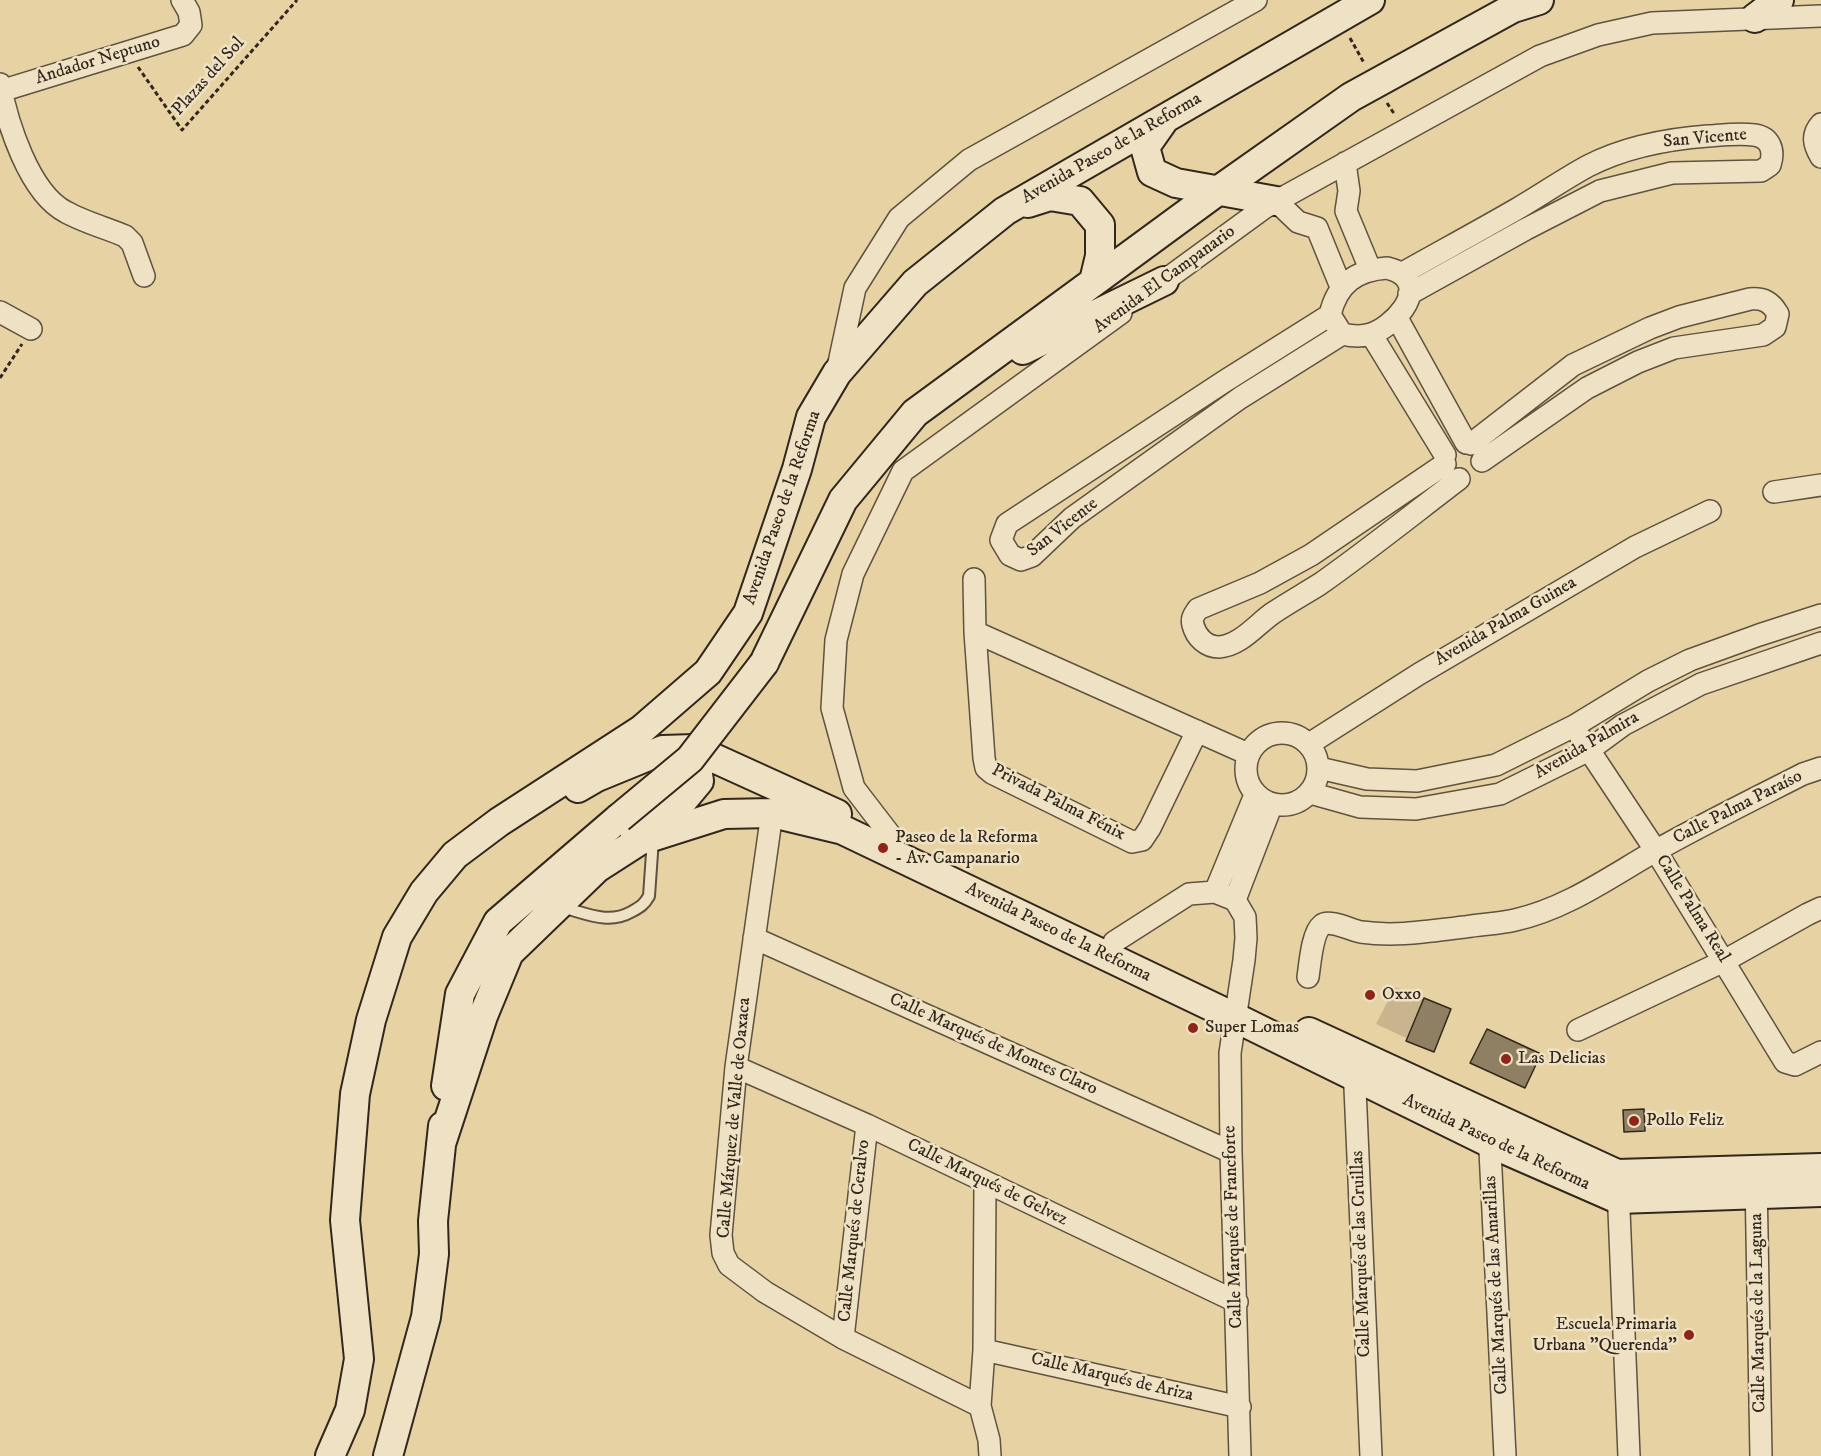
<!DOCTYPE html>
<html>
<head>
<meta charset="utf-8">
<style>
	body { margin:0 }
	canvas { display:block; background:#e7d2a4 }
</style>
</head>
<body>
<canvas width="1821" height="1456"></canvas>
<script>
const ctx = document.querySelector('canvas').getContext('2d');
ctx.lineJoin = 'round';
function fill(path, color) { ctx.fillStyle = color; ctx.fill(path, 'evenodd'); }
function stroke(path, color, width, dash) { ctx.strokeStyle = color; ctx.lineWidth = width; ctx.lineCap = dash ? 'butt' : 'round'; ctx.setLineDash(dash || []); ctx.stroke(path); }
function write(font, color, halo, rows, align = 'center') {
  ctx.font = font + ' "IM FELL DW Pica",serif'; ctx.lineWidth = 5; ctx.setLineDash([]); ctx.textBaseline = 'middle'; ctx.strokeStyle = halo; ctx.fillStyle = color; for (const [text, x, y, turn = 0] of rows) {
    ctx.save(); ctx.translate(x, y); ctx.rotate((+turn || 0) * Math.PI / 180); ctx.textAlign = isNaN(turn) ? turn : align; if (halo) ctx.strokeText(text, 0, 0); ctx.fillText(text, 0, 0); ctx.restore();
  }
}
const green = new Path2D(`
	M1395 987 1424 998 1406 1038 1376 1024Z`);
const building = new Path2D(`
	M1424 998 1451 1009 1434 1052 1406 1041Z
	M1487 1029 1541 1054 1525 1088 1470 1063Z
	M1644 1109 1645 1131 1624 1132 1623 1110Z`);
const path = new Path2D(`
	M1350 38 1364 63
	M138 67 182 130 297 0
	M1387 103 1395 115
	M0 378 22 344`);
const lane = new Path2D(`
	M561 907C586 913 608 925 631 912 640 907 644 905 649 896L653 839`);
const street = new Path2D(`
	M0 84C7 122 29 193 66 212 84 222 106 228 125 236L132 243 144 276
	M1 91 183 35 191 25 189 12 182 0
	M1821 124C1811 135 1814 145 1821 157
	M1345 163 1349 191 1346 211 1370 269
	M1276 201 1298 222 1317 228 1341 287
	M1387 268C1391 269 1397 271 1400 273 1428 292 1391 328 1371 334 1362 337 1351 336 1342 334L1330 315C1337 284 1356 270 1387 268Z
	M1401 274C1440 252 1479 231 1517 209 1541 195 1564 179 1588 166 1625 147 1667 139 1708 136 1723 135 1739 133 1754 135 1770 137 1775 150 1770 165L1761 171 1672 173 1600 191 1526 229 1409 294
	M1153 289 1264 208 1540 56 1598 35 1652 23 1821 16
	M0 312 31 329
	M1330 315 1225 381 1007 524 1001 540 1010 555 1021 560 1032 556 1072 518 1240 398 1342 334
	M1397 318 1466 443
	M1371 334 1445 455
	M837 372 855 288 899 218 969 160 1256 0
	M1471 444 1573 365 1650 328 1679 317 1750 299C1764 298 1771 302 1778 314L1775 327 1763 335 1674 348 1638 362 1587 388 1482 461
	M1445 464 1311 555 1260 583 1198 609C1194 615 1191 618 1193 625 1196 637 1206 647 1219 647 1240 646 1257 624 1273 613 1288 603 1304 594 1320 584 1367 551 1413 514 1459 479
	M1774 492 1821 485
	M974 579 975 632 984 758 986 768 992 773 1132 842 1142 840 1150 828 1197 731
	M975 632 1248 754
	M1246 769a36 36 0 1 1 72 0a36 36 0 1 1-72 0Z
	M1581 738 1656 851 1785 1062 1795 1065 1821 1052
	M1309 744 1419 674 1635 547 1710 511
	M1319 768 1367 779 1417 781 1496 765 1574 726 1648 681 1690 660 1759 635 1821 615
	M1310 793 1360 807 1416 809 1500 794 1589 750 1623 725 1701 684 1821 643
	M772 813 736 1067 721 1235 723 1253 729 1265 765 1292 843 1338 980 1406
	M894 840 854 788 832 708 836 640 853 574 903 471 1121 313
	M1215 892 1255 795
	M1235 900 1272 804
	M754 938 1231 1152
	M1114 942 1189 894 1215 892 1235 900 1245 917 1246 938 1244 960 1230 1053 1231 1152 1240 1456
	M1308 977C1310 964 1312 933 1322 925 1329 919 1351 930 1361 932 1396 937 1430 931 1465 927 1481 924 1499 924 1515 920 1568 908 1611 876 1657 850 1705 823 1754 799 1803 774L1821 768
	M1578 1030 1724 961 1808 914 1821 908
	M1354 1065 1371 1456
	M736 1067 867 1125 1237 1302
	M1489 1130 1505 1456
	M1756 1179 1761 1456
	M985 1183 984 1350 980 1406 989 1440 990 1456
	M1618 1186 1629 1456
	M843 1338 867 1125
	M984 1350 1240 1407`);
const secondary = new Path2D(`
	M1755 18 1779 0
	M1164 120 1145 147 1152 172 1176 183 1276 201
	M1028 203 1050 196 1080 201 1100 225V256L1094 281
	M1023 350 1164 281
	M764 663 843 500 915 413 1219 190 1351 97 1513 8 1539 0
	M578 788 597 777 663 750 694 749 837 814
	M635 835 654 818 684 799 699 781 697 768 692 758 671 752
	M1309 1032 1617 1174 1821 1168
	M446 1086 460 994 498 922 619 818
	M441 1144 483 1016 509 953 597 868 639 841 724 814 772 813 843 830 1236 1018 1490 1143 1618 1199 1821 1192
	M330 1456 350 1410 359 1359 345 1220 355 1094 371 1020 397 937 424 892 455 855 499 822 641 730 708 672 748 613 797 469 811 417 837 373 915 283 1005 211 1370 0
	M388 1456 426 1317 434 1254 433 1221 443 1126`);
const secondaryBridge = new Path2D(`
	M619 818 690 759 764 663`);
const markers = [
	[883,848,6,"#8f2418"],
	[1370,995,6,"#8f2418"],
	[1193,1028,6,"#8f2418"],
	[1506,1059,6,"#8f2418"],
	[1634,1121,6,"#8f2418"],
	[1689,1335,6,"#8f2418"]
];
const streetNames = [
	["Andador Neptuno",98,61,-17],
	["Plazas del Sol",209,77,-48],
	["San Vicente",1705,139,-5],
	["Avenida Paseo de la Reforma",1112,149,-30],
	["Avenida El Campanario",1165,280,-36],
	["Avenida Paseo de la Reforma",783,508,-71],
	["San Vicente",1063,528,-38],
	["Avenida Palma Guinea",1506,622,-30],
	["Avenida Palmira",1587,746,-30],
	["Privada Palma Fénix",1058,803,27],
	["Calle Palma Paraíso",1738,808,-27],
	["Calle Palma Real",1692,909,58],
	["Avenida Paseo de la Reforma",1058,933,26],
	["Calle Marqués de Montes Claro",993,1045,24],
	["Calle Márquez de Valle de Oaxaca",735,1118,-85],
	["Avenida Paseo de la Reforma",1496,1143,25],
	["Calle Marqués de Gelvez",987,1183,26],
	["Calle Marqués de Francforte",1234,1227,-92],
	["Calle Marqués de Ceralvo",855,1231,-84],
	["Calle Marqués de las Cruillas",1362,1254,-92],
	["Calle Marqués de las Amarillas",1497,1285,-93],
	["Calle Marqués de la Laguna",1759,1313,-91],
	["Calle Marqués de Ariza",1112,1378,13]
];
const poiNames = [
	["Paseo de la Reforma",895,838],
	["- Av. Campanario",895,859],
	["Oxxo",1382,995],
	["Super Lomas",1205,1028],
	["Las Delicias",1518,1059],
	["Pollo Feliz",1646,1121],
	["Escuela Primaria",1677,1325,"right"],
	["Urbana \"Querenda\"",1677,1346,"right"]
];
fill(green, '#c8b58d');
fill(building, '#908063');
stroke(building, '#32271d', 1.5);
stroke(lane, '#5f523f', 14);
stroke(street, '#5f523f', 24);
stroke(secondary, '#32271d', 32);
stroke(path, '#32271d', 3, [4.5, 3]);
stroke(lane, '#efe2c4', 10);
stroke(street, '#efe2c4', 21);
stroke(secondary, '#efe2c4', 28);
stroke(secondaryBridge, '#32271d', 32, []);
stroke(secondaryBridge, '#efe2c4', 28);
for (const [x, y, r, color] of markers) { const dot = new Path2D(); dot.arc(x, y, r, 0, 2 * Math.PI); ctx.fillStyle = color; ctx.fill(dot); stroke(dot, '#efe2c4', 2); }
write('18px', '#32271d', '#efe2c4', streetNames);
write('18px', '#32271d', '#efe2c4', poiNames, 'left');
</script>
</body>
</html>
